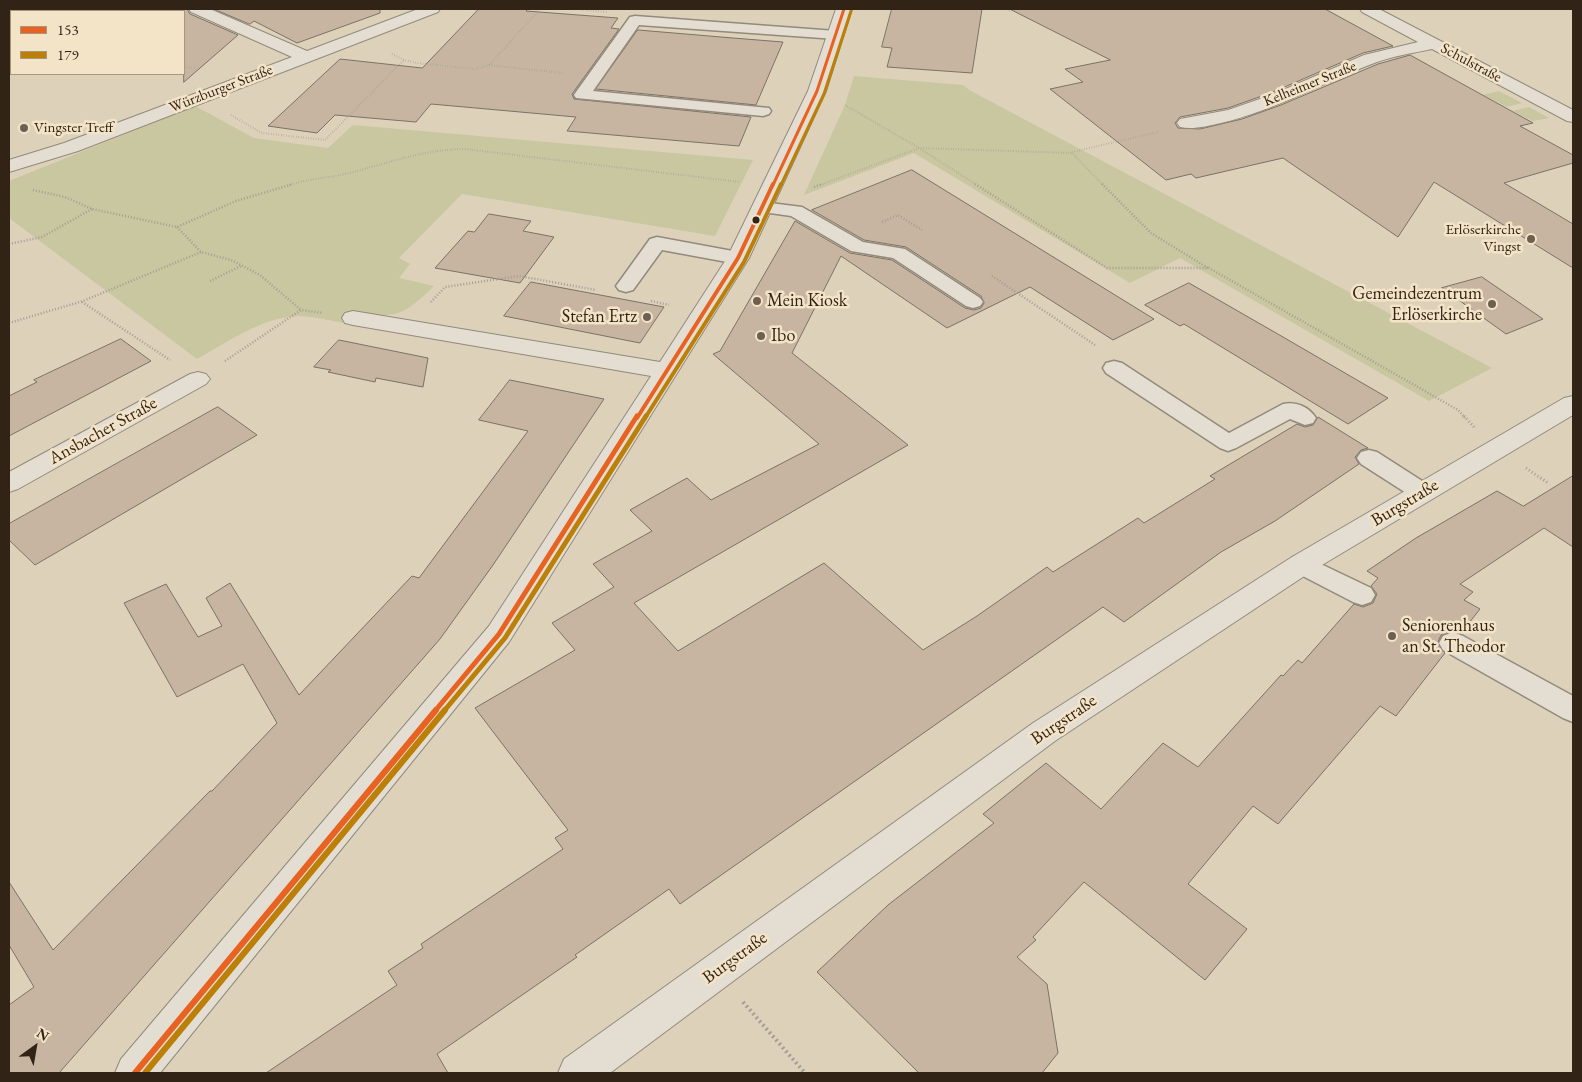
<!DOCTYPE html>
<html>
<head>
<meta charset="utf-8">
<style>
	body { margin:0 }
	#map { position:relative; width:1582px; height:1082px; overflow:hidden; background:#ddd1ba; font-family:"EB Garamond",serif }
	canvas { display:block }
	.frame { position:absolute; inset:0; border:10px solid #322317; pointer-events:none }
	.legend { position:absolute; left:10px; top:10px; width:175px; height:65px; box-sizing:border-box; background:#f3e4c8; border:1px solid #a69781; margin:0; padding:6px 9px; list-style:none; font-size:15px; color:#322317 }
	.legend li { display:flex; align-items:center; gap:10px; height:25px }
	.legend b { width:25px; border:1px solid #a69781 }
	.north { position:absolute; left:10px; top:1022px; width:50px; height:50px; -webkit-text-stroke:4px #f3e4c8; paint-order:stroke; rotate:32deg; font-size:14px; font-weight:700; line-height:20px; text-align:center; color:#322317 }
	.north::after { content:''; display:block; margin:auto; width:18px; height:22px; background:#322317; clip-path:polygon(50% 0,100% 100%,50% 72%,0 100%) }
</style>
</head>
<body>
<div id="map">
<canvas width="1582" height="1082"></canvas>
<div class="frame"></div>
<ul class="legend">
<li><b style="height:6px;background:#e86221"></b>153</li>
<li><b style="height:6px;background:#bc7f07"></b>179</li>
</ul>
<div class="north">N</div>
</div>
<script>
const ctx = document.querySelector('canvas').getContext('2d');
ctx.lineJoin = 'round';
function fill(path, color) { ctx.fillStyle = color; ctx.fill(path, 'evenodd'); }
function stroke(path, color, width, dash) { ctx.strokeStyle = color; ctx.lineWidth = width; ctx.lineCap = dash ? 'butt' : 'round'; ctx.setLineDash(dash || []); ctx.stroke(path); }
function write(font, color, halo, rows, align = 'center') {
  ctx.font = font + ' "EB Garamond",serif'; ctx.lineWidth = 5; ctx.setLineDash([]); ctx.textBaseline = 'middle'; ctx.strokeStyle = halo; ctx.fillStyle = color; for (const [text, x, y, turn = 0] of rows) {
    ctx.save(); ctx.translate(x, y); ctx.rotate((+turn || 0) * Math.PI / 180); ctx.textAlign = isNaN(turn) ? turn : align; if (halo) ctx.strokeText(text, 0, 0); ctx.fillText(text, 0, 0); ctx.restore();
  }
}
const green = new Path2D(`
	M854 76 963 85 971 91 1492 368 1429 401 1180 258 1130 283 914 153 804 195 845 105Z
	M1499 91 1522 103 1507 107 1483 95Z
	M195 106 254 138 328 148 353 125 753 160 715 236 462 194 399 258 410 264 399 278 434 286C403 316 398 318 355 313L343 323C329 320 315 317 301 316 263 316 228 342 197 359L9 218V181Z
	M1529 107 1549 118 1532 121 1513 111Z`);
const building = new Path2D(`
	M184 9H187L190 14 238 35 184 82Z
	M214 9H380V13L297 43 254 21 250 24Z
	M479 9H528L526 11 618 18 611 28 619 29 572 94 574 99 751 117 739 146 567 131 576 117 431 104 416 122 335 115 317 133 268 126 340 59 422 68Z
	M892 9H982L972 73 887 67 892 48 882 47Z
	M1010 9H1325L1393 46 1363 53 1273 92 1228 108 1180 117 1175 123 1178 128 1200 129 1242 119 1281 105 1378 64 1410 55 1533 123 1520 126 1573 155V163L1504 183 1573 224V268L1434 182 1398 237 1283 158 1196 178 1191 174 1166 180 1050 89 1083 82 1065 69 1110 60Z
	M638 30 733 38 783 42 756 105 596 89Z
	M912 170 1154 319 1113 340 1030 287 947 328 841 256 792 353 908 445 634 603 678 651 824 563 923 650 977 616 1047 567 1053 572 1138 518 1144 523 1215 479 1210 476 1297 424 1305 427 1313 425 1318 417 1368 448 1361 450 1355 457 1359 464 1275 521 1221 552 1124 622 1103 607 680 904 669 889 575 955 577 957 437 1054 448 1073H266L397 985 388 971 423 948 421 944 563 849 555 838 568 830 475 708 575 650 552 623 614 587 593 564 652 531 630 510 687 478 711 500 819 444 713 354 720 351 795 221 850 253 892 260 965 308 974 310 981 308 984 303 981 296 906 247 864 240 812 210Z
	M489 214 531 221 523 231 554 237 520 283 435 268 468 231 474 232Z
	M1482 277 1543 319 1506 334 1442 288Z
	M531 282 664 307 640 343 504 316Z
	M1189 283 1283 337 1388 398 1348 424 1184 324 1180 326 1145 305Z
	M121 339 151 361 9 436V396L37 382 34 380Z
	M339 340 428 358 423 387 376 378 375 382 328 372 331 370 314 367Z
	M510 380 604 399 493 565 440 639 59 1073H9V1005L34 987 9 945V882L53 950 210 791H212L277 723 243 664 177 697 124 603 166 584 198 637 222 626 206 598 230 583 299 695 412 576 419 578 528 431 479 420Z
	M218 407 257 435 35 565 9 540V524Z
	M1573 476V547L1544 528 1460 584 1473 592 1464 600 1480 609 1461 633 1452 630 1441 635 1437 644 1445 653 1396 716 1380 706 1278 824 1253 806 1188 884 1247 929 1205 980 1084 882 1033 937 1036 940 1017 957 1047 984 1058 1053 1042 1073H919L817 972 888 905 994 823 983 814 1046 763 1101 809 1163 743 1198 767 1281 675 1283 676 1298 660 1302 663 1354 604 1363 607 1373 603 1377 594 1371 586 1378 578 1367 571 1416 538 1497 491 1523 506Z`);
const pathFar3 = new Path2D(`
	M9 9 30 11
	M576 9 607 12
	M122 11 126 9
	M1009 11 1015 9
	M9 31 11 29
	M9 34 11 35
	M392 54 404 60 417 63 475 69 489 65 562 73
	M489 65 540 9
	M184 67 196 68
	M845 105 919 148 1072 153 1103 185
	M231 115 262 133 325 140 404 60
	M1072 152 1158 132
	M289 185C307 179 327 178 345 174 386 164 423 149 465 149L740 182
	M820 185 919 148 977 185`);
const pathFar2 = new Path2D(`
	M975 184 1107 268H1209L1458 410 1465 418
	M1102 184 1151 233 1208 268
	M814 187 823 184
	M33 190 65 197 92 209 177 227 236 201 293 184
	M882 222 898 215 922 230
	M177 227 201 252 231 260 260 275 301 310
	M9 244 42 237 92 209
	M992 276 1095 345
	M210 281 241 266
	M651 301 669 305
	M82 302 170 360
	M431 302 445 287 519 276 596 290
	M9 323 83 301 201 252
	M225 361 301 310 323 313`);
const pathFar1 = new Path2D(`
	M1464 416 1474 427
	M1526 468 1548 483`);
const path = new Path2D(`
	M743 1002 805 1073`);
const lane = new Path2D(`
	M635 16 836 31 841 32 843 35 841 38 836 39 639 25 593 91 769 108 771 111 769 114 763 116 576 98 574 95 576 92 630 17Z
	M762 202 802 207 863 242 905 249 980 298 983 302 980 306 973 308 966 306 893 258 851 251 791 216 756 211 753 207 756 203Z
	M657 237 738 252 745 254 748 258 745 262 738 264 662 250 633 290 626 292 619 290 616 286 619 282 650 239Z
	M1114 361 1122 363 1229 433 1283 404C1296 401 1309 407 1316 418L1313 423 1305 425 1290 419 1236 448 1228 451 1220 448 1106 373 1103 368 1106 363Z
	M1369 450 1377 452 1430 486 1434 492 1430 498 1422 500 1414 498 1361 464 1357 458 1361 452Z
	M1302 555 1371 588 1375 595 1371 602 1362 605 1353 602 1293 571 1289 564 1293 557Z
	M1453 632 1463 636 1573 696V722L1563 718 1443 650 1439 643 1443 636Z`);
const street = new Path2D(`
	M189 9H210L307 51 418 9H440L438 12 78 151 9 172V160L64 143 292 57 191 12Z
	M836 9H852L826 91 749 258 509 642 160 1073H115L121 1059 489 626 651 376 353 325 345 323 342 318 345 313 353 311 660 362 727 258 808 91Z
	M1360 9H1379L1573 110V122L1567 121 1432 49C1413 53 1394 56 1377 62 1324 82 1276 110 1221 123 1208 126 1192 130 1180 127L1177 123 1180 119 1228 110 1274 94 1364 55 1418 42 1362 12Z
	M198 372 206 374 210 379 206 384 18 489 9 492V472L190 374Z
	M1573 396V415L1312 571 1055 741 610 1073H558L564 1059 1033 723 1292 557 1564 398Z`);
const bus1Far3 = new Path2D(`
	M773 185 817 91 844 9`);
const bus1Far2 = new Path2D(`
	M637 418 738 258 773 184`);
const bus1Far1 = new Path2D(`
	M435 711 499 634 637 416`);
const bus1 = new Path2D(`
	M135 1073 436 710`);
const bus2Far3 = new Path2D(`
	M781 185 824 94 851 11`);
const bus2Far2 = new Path2D(`
	M645 418 744 262 781 184`);
const bus2Far1 = new Path2D(`
	M444 711 505 638 646 416`);
const bus2 = new Path2D(`
	M145 1073 445 710`);
const markers = [
	[24,128,5,"#6e6050"],
	[756,220,4.5,"#322317"],
	[1531,239,5,"#6e6050"],
	[757,301,5,"#6e6050"],
	[1492,304,5,"#6e6050"],
	[647,317,5,"#6e6050"],
	[761,336,5,"#6e6050"],
	[1392,636,5,"#6e6050"]
];
const farStreetnames = [
	["Schulstraße",1471,63,28],
	["Kelheimer Straße",1310,84,-22],
	["Würzburger Straße",221,89,-21]
];
const farPoinames = [
	["Vingster Treff",34,128],
	["Erlöserkirche",1521,230,"right"],
	["Vingst",1521,247,"right"]
];
const poiNames = [
	["Gemeindezentrum",1482,294,"right"],
	["Erlöserkirche",1482,315,"right"],
	["Mein Kiosk",767,301],
	["Stefan Ertz",637,317,"right"],
	["Ibo",771,336],
	["Seniorenhaus",1402,626],
	["an St. Theodor",1402,647]
];
const streetNames = [
	["Ansbacher Straße",103,431,-29],
	["Burgstraße",1405,503,-31],
	["Burgstraße",1064,720,-34],
	["Burgstraße",735,958,-36]
];
fill(green, '#c8c7a0');
fill(building, '#c7b5a2');
stroke(building, '#7a7265', 1);
stroke(lane, '#928a7b', 3);
stroke(street, '#928a7b', 2);
stroke(pathFar3, '#a49e94', 2, [0.5, 2]);
stroke(pathFar2, '#a49e94', 2.5, [1, 2]);
stroke(pathFar1, '#a49e94', 3, [1, 2.5]);
stroke(path, '#a49e94', 4, [2, 3]);
fill(lane, '#e4ded2');
fill(street, '#e4ded2');
stroke(bus1Far3, '#e86221', 3);
stroke(bus1Far2, '#e86221', 4);
stroke(bus1Far1, '#e86221', 5);
stroke(bus1, '#e86221', 6);
stroke(bus2Far3, '#bc7f07', 3);
stroke(bus2Far2, '#bc7f07', 4);
stroke(bus2Far1, '#bc7f07', 5);
stroke(bus2, '#bc7f07', 6);
for (const [x, y, r, color] of markers) { const dot = new Path2D(); dot.arc(x, y, r, 0, 2 * Math.PI); ctx.fillStyle = color; ctx.fill(dot); stroke(dot, '#f3e4c8', 2); }
write('15px', '#322317', '#f3e4c8', farStreetnames);
write('15px', '#322317', '#f3e4c8', farPoinames, 'left');
write('18px', '#322317', '#f3e4c8', poiNames, 'left');
write('18px', '#322317', '#f3e4c8', streetNames);
</script>
</body>
</html>
